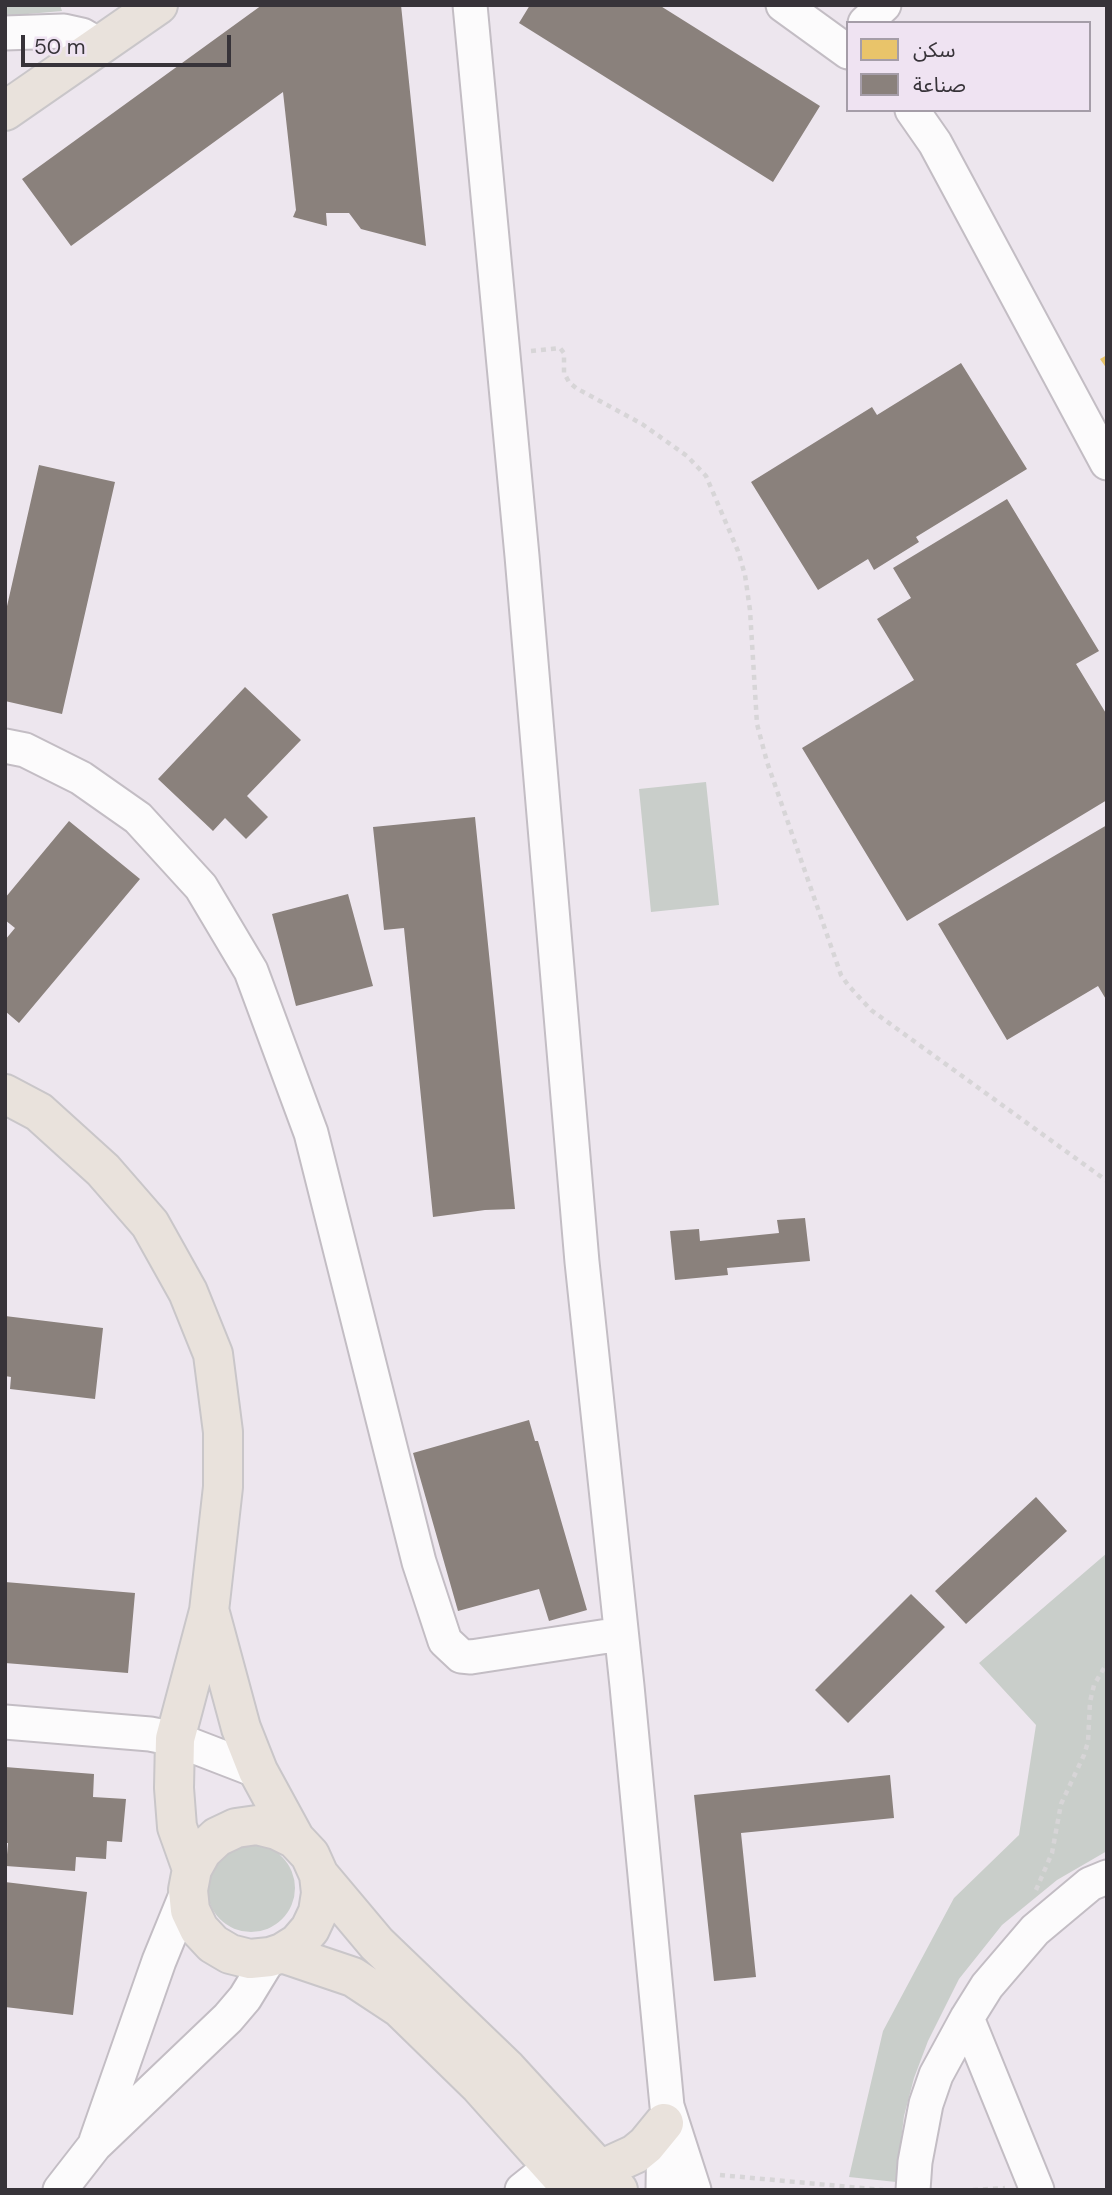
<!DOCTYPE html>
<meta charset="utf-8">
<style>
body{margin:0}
#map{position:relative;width:1112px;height:2195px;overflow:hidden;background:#ede6ee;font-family:"DM Sans","Noto Sans Arabic",sans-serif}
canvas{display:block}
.frame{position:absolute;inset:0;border:7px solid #373339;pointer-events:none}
.legend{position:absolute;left:846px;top:21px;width:245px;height:91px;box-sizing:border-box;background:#efe3f2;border:2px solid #a59da8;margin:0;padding:9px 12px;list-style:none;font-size:21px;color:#373339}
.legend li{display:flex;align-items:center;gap:14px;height:35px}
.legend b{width:35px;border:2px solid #a59da8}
.scale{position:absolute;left:21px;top:35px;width:210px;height:32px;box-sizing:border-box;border:4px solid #373339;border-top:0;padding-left:9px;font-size:21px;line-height:24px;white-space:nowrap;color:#373339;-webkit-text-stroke:5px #efe3f2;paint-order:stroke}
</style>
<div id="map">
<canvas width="1112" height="2195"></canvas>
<div class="frame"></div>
<ul class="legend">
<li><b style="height:19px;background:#e9c46a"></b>سكن</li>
<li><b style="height:19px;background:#8a817c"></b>صناعة</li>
</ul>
<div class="scale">50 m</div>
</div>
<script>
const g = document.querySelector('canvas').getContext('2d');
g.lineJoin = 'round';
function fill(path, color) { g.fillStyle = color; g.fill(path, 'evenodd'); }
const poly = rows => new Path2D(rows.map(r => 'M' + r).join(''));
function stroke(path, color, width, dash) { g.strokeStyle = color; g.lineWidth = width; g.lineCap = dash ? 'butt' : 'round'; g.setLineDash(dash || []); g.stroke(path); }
fill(poly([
 [5,5,60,5,62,11,5,16],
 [706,782,719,905,651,912,639,789],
 [1107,1553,1107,1851,1057,1880,1002,1925,959,1979,928,2041,914,2078,904,2116,896,2182,849,2177,883,2031,954,1898,1019,1835,1036,1725,979,1663],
 '207 1888a44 44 0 1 1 88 0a44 44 0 1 1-88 0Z'
]), '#c9ceca');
fill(poly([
 [1107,355,1107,369,1100,359]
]), '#e9c46a');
fill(poly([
 [262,5,401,5,426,246,361,229,349,213,326,213,327,226,293,217,296,210,283,92,71,246,22,179],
 [530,5,659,5,820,106,773,182,519,23],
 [961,363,1027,469,916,537,919,542,874,570,868,559,818,590,751,482,872,407,877,415],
 [39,465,115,482,62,714,5,701,5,615],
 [1007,499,1099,651,1076,664,1107,715,1107,800,907,921,802,748,914,680,877,619,911,598,893,568],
 [245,687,301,740,247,796,268,817,246,839,225,818,213,831,158,779],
 [475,817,515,1209,485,1210,433,1217,404,928,384,930,373,827],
 [69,821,140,879,19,1023,5,1011,5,940,15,928,5,920,5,898],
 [1107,825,1107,1001,1098,986,1007,1040,938,924],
 [348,894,373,986,296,1006,272,914],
 [805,1218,810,1261,727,1268,728,1275,675,1280,670,1231,699,1229,700,1241,779,1233,777,1220],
 [5,1316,103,1328,95,1399,10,1389,11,1377,5,1376],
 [529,1420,535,1441,538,1441,587,1610,549,1621,539,1589,458,1611,413,1453],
 [1036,1497,1067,1531,966,1624,935,1591],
 [5,1582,135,1593,128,1673,5,1663],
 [911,1594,945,1627,848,1723,815,1690],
 [5,1767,94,1774,93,1797,126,1799,122,1842,107,1841,106,1859,76,1857,75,1871,6,1866,8,1843,5,1843],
 [890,1775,894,1818,741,1833,756,1977,714,1981,694,1795],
 [5,1882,87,1892,73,2015,5,2007]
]), '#8a817c');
const minor = poly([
 [470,5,522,556,582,1262,627,1686,667,2106,694,2190],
 [783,5,848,52],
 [865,23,884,5],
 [5,33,64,31,82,35,99,45],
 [912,110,935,143,1107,463],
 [5,746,25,750,81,778,138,818,201,887,251,971,311,1133,419,1562,445,1641,461,1656,471,1657,621,1634],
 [5,1722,150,1734,175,1739,258,1771],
 [967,2018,1037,2190],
 [96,2141,159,1961,188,1890],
 [60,2190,95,2145,228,2018,245,1998,270,1957],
 [522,2190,552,2166],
 [663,2190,664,2122],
 [913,2190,915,2162,926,2104,936,2075,967,2018,987,1986,1035,1930,1090,1884,1107,1877]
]);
const major = poly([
 [5,111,158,5],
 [5,1094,39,1112,103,1170,150,1224,188,1292,213,1354,223,1432,223,1487,209,1611,175,1739,174,1788,177,1827,192,1869],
 [210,1613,241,1728,258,1771,295,1839,310,1855,319,1875,377,1944,507,2069,618,2190],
 [295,1839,277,1830,257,1825,236,1828,217,1837,202,1851,192,1869,188,1890,190,1910,199,1929,213,1944,230,1954,250,1959,270,1957,282,1953,298,1943,310,1929,318,1912,321,1893,319,1875],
 [282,1953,353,1977,400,2008,480,2086,573,2190],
 [600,2170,635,2154,646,2145,664,2123]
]);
stroke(minor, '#c3bdc4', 37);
stroke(major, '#c9c6c9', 42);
stroke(poly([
 [531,351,560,348,564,353,564,373,569,382,576,388,642,424,687,456,706,476,738,551,745,575,750,610,757,724,767,762,841,975,848,985,871,1010,1107,1181],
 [1036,1890,1052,1853,1061,1804,1084,1755,1088,1742,1090,1702,1094,1685,1107,1663],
 [720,2175,883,2190],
 [973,2190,1005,2188]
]), '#d7d5d7', 4.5, [5, 5]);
stroke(minor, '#fcfbfc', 33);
stroke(major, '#e9e2dc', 38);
</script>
